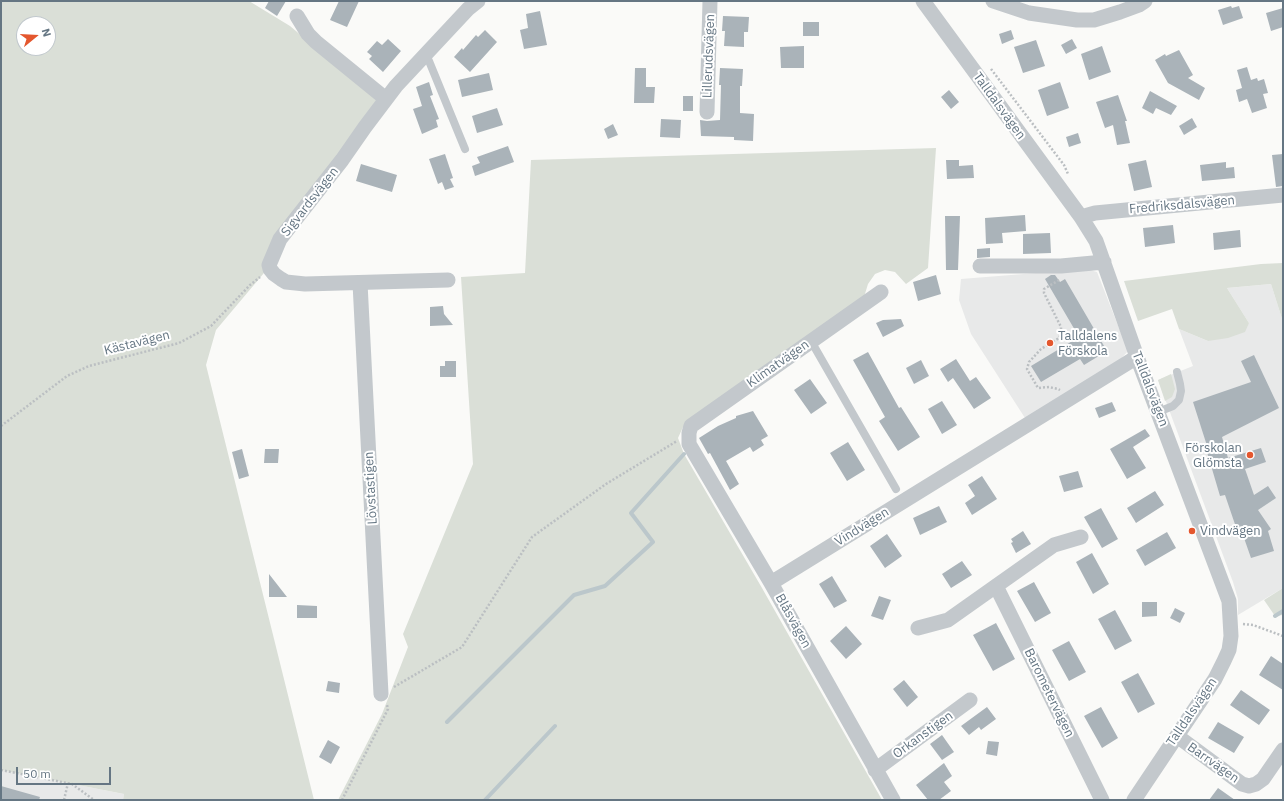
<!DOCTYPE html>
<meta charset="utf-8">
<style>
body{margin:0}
#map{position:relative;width:1284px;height:801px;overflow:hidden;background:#fafaf8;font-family:"IBM Plex Sans",sans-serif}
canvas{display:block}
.frame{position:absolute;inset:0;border:2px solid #657683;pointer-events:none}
.north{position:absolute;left:16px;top:16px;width:40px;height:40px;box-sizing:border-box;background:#fff;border:1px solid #c1c8cd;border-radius:50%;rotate:72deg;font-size:11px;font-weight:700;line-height:16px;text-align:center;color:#657683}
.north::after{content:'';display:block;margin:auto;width:14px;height:18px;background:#e4572e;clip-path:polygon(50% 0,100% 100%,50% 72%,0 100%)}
.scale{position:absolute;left:16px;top:767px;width:95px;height:18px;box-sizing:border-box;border:2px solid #657683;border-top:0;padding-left:5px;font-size:12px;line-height:14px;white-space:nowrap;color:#657683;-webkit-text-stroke:3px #fff;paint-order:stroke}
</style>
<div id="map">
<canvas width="1284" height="801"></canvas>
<div class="frame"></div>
<div class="north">N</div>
<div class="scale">50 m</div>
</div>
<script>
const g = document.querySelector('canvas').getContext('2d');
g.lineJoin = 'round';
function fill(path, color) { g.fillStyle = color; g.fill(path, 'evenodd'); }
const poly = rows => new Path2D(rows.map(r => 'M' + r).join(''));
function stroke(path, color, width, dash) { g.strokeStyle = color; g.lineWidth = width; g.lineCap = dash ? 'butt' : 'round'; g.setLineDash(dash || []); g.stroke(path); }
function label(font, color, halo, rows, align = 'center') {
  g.font = font + ' "IBM Plex Sans",sans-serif'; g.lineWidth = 4; g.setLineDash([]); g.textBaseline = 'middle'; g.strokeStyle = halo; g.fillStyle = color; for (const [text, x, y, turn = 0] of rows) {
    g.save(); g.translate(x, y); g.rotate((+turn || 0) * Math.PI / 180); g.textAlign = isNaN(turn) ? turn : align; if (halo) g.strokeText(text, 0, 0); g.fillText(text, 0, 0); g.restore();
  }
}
fill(poly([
 [1086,269,1097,272,1128,351,1117,363,1025,418,971,334,959,300,961,279],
 [1271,284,1283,322,1283,588,1238,615,1238,599,1233,582,1158,380,1193,366,1179,329,1208,341,1249,323,1227,288],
 [1,770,124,794,123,800,1,800]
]), '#e8e9e9');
fill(poly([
 [1,1,249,1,290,26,382,104,269,267,216,330,206,365,314,800,123,800,124,794,1,770],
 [24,24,48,24,48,48,24,48],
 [936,148,928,268,906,284,895,272,885,270,875,274,868,284,864,297,807,337,683,427,678,438,684,454,762,588,882,800,338,800,382,714,408,647,403,634,473,464,461,277,525,273,531,160],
 [1283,263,1283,322,1271,284,1227,288,1249,323,1245,332,1228,338,1208,341,1179,329,1172,309,1138,321,1124,281,1261,264],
 [1171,374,1175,389,1172,397,1165,401,1158,380],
 [1283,588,1283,615,1275,616,1264,600]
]), '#dadfd7');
stroke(poly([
 [1275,616,1283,611],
 [447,722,574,595,605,586,653,542,631,513,684,454],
 [485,800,555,726]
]), '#bbc7cb', 4);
fill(poly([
 [269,1,286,1,277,16,265,8],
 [339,1,359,1,347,27,330,20],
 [1231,6,1232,8,1239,6,1243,18,1223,25,1218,10],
 [1283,8,1283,27,1271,31,1266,13],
 [540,11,547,45,524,49,520,30,528,28,526,14],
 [723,16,749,17,748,32,744,32,744,47,724,46,725,31,722,31],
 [803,22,819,22,819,36,803,36],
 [485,30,497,42,470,72,454,57,462,48,463,50,476,35,478,37],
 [1011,30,1014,39,1002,44,999,34],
 [388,39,401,51,383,72,369,59,372,56,367,52,377,41,382,45],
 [1072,39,1077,48,1066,54,1061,45],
 [1036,40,1045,66,1023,73,1014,47],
 [804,46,804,68,781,68,780,47],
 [1102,46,1111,72,1089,80,1081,54],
 [1179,50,1193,75,1188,78,1205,88,1199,100,1168,83,1155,60,1165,54,1166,56],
 [1247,67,1251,80,1257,78,1258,81,1264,79,1268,93,1263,94,1267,108,1252,113,1247,99,1239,102,1236,90,1242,88,1237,70],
 [635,68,646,68,646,87,655,87,654,103,634,103],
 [720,68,743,69,742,86,740,86,740,113,754,114,753,141,734,140,734,137,701,136,700,120,707,121,720,120,721,85,719,85],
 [489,73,493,90,462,97,458,80],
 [429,82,433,95,430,96,439,119,436,120,438,127,422,134,413,109,422,106,416,87],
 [1060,82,1069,108,1047,116,1038,90],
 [949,90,959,102,951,109,941,97],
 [1150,91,1177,106,1171,115,1156,108,1153,114,1142,108],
 [1118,95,1127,121,1125,121,1130,143,1117,145,1113,125,1105,128,1096,102],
 [683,96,693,96,693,111,683,111],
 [497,108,503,125,477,133,472,116],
 [1192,118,1197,127,1184,135,1179,126],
 [661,119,681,120,680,138,660,137],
 [613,124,618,135,608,139,604,129],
 [1078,133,1081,143,1069,147,1066,137],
 [508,146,514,162,475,176,472,166,480,163,477,157],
 [445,154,453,178,450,179,454,187,445,190,442,182,438,184,429,159],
 [1283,154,1283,186,1276,187,1272,155],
 [946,160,959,160,959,166,973,165,974,178,947,179],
 [1146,160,1152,187,1134,191,1128,164],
 [1226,162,1226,168,1234,167,1235,178,1202,181,1200,165],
 [361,164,397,175,392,192,356,181],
 [1025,215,1026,231,1002,233,1003,243,986,244,985,218],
 [945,216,960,216,958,270,946,270],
 [1173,225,1175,243,1145,247,1143,228],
 [1240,230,1241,247,1214,250,1213,233],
 [1050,233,1051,253,1023,254,1023,234],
 [990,248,990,257,977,258,977,249],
 [936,275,941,294,918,301,913,282],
 [1051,275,1055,275,1060,282,1065,279,1107,351,1084,365,1080,359,1041,382,1031,366,1079,337,1045,279],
 [443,306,444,314,453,325,430,326,430,307],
 [901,319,904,326,883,337,876,323,883,320],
 [868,352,899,408,901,407,920,437,898,451,879,421,885,417,853,360],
 [1254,355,1279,408,1222,437,1228,458,1261,448,1266,462,1245,469,1254,495,1268,486,1276,498,1258,510,1271,529,1268,531,1274,551,1251,558,1244,538,1240,539,1225,495,1220,496,1207,452,1209,452,1193,402,1251,382,1241,361],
 [956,359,970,381,976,377,991,398,974,409,953,378,948,382,940,369],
 [921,360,929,376,914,384,906,368],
 [445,361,456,361,456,377,440,377,440,366,445,366],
 [810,379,827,403,811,414,794,390],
 [942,401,957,425,942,434,928,409],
 [1112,402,1116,411,1099,418,1095,408],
 [753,411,768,436,761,440,764,445,753,452,750,447,726,461,739,484,730,490,710,453,708,454,699,438,718,426,736,418,736,416],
 [1145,429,1150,436,1133,447,1146,468,1127,479,1110,449],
 [848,442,865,470,847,481,830,453],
 [242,449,249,476,239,479,232,452],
 [265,449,279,449,278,463,264,463],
 [1078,471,1083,487,1064,492,1059,476],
 [982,476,997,499,972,515,965,503,975,496,968,485],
 [1155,491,1164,505,1136,523,1127,508],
 [939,506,947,522,920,535,913,518],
 [1101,508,1118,539,1102,548,1084,517],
 [1023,531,1031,544,1016,553,1011,543,1013,542,1011,539],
 [1167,532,1176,548,1145,566,1136,550],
 [887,534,902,556,885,568,870,546],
 [1092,553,1109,584,1093,594,1076,562],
 [962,561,972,575,951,588,942,574],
 [269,574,287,597,269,597],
 [832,576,847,601,834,608,819,584],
 [1034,582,1051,613,1035,622,1017,591],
 [879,596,891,600,883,620,871,616],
 [1142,602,1157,602,1157,616,1142,617],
 [297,605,317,606,317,618,297,618],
 [1175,608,1185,613,1180,623,1170,618],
 [1115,610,1132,641,1115,650,1098,619],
 [996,623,1015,659,993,671,973,635],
 [846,626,862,644,846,659,830,641],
 [1069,641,1086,672,1069,681,1052,650],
 [1271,656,1283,664,1283,690,1259,675],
 [1138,673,1155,704,1138,713,1121,682],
 [904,680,918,697,907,707,893,689],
 [328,681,340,683,339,693,326,691],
 [1241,690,1270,710,1259,725,1230,705],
 [987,707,996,719,981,730,979,727,969,735,961,726],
 [1101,707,1118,738,1102,748,1084,716],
 [1218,722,1244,737,1234,753,1208,738],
 [942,735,954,752,942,760,930,744],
 [328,740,340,747,331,764,319,757],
 [988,741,999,742,997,756,986,754],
 [944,763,952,776,944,782,951,791,939,800,928,800,916,785],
 [1,786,40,797,39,800,1,800],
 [1218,788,1235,800,1209,800]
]), '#aab3b9');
stroke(poly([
 [991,69,1064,165,1068,174],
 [1059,280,1044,289,1044,293,1061,327,1061,334,1059,338,1041,349,1029,362,1027,369,1038,388,1049,387,1058,389,1060,390],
 [1,426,67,376,89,366,179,343,211,326,250,285,260,277],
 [1243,624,1253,625,1283,636],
 [394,687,462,647,532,537,606,484,677,441],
 [1,770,72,784,94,800],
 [64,800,68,783],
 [342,800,388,709,387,705]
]), '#bbbfc2', 2.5, [2, 2]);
stroke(poly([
 [425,55,429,61,465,149],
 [811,341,896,489],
 [1158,412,1173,406,1179,400,1181,391,1180,384,1177,372]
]), '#c3c8cc', 8);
stroke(poly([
 [923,1,1081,217,1096,241,1137,357,1229,601,1231,636,1229,650,1224,661,1215,679,1134,800],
 [993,1,1029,13,1077,20,1094,20,1120,12,1139,5,1145,1],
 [297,16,308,34,316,42,386,99],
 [707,112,710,1],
 [1081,217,1095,213,1283,195],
 [980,266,1061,266,1104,262],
 [448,280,305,284,286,282,281,279,274,274,270,269,269,265,280,239,342,160,365,127,396,86,468,9,478,1],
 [360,283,381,694],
 [881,292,691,426,689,433,689,444,771,583,893,800],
 [771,583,1137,357],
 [996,586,1102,800],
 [918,628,948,620,1054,545,1081,537],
 [1177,736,1242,784,1249,786,1256,784,1263,779,1283,750],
 [875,770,970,700]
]), '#c3c8cc', 15);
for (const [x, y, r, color] of [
 [1050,343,4,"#e4572e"],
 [1250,455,4,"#e4572e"],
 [1192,531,4,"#e4572e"]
]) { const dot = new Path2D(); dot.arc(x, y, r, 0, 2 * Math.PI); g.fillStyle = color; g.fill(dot); stroke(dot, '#fff', 1.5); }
label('13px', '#657683', '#fff', [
 ["Lillerudsvägen",709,56,-88],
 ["Talldalsvägen",999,106,54],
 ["Sigvardsvägen",310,202,-52],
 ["Fredriksdalsvägen",1182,205,-5],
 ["Kästavägen",137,343,-14],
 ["Klimatvägen",778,364,-35],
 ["Talldalsvägen",1150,389,69],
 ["Lövstastigen",371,488,-93],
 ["Vindvägen",862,527,-32],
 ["Blåsvägen",793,621,61],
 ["Barometervägen",1049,693,64],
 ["Talldalsvägen",1192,712,-56],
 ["Orkanstigen",923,735,-36],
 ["Barrvägen",1213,763,35]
]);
label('13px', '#657683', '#fff', [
 ["Talldalens",1058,336],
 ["Förskola",1058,351],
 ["Förskolan",1242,448,"right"],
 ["Glömsta",1242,463,"right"],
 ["Vindvägen",1200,531]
], 'left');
</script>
